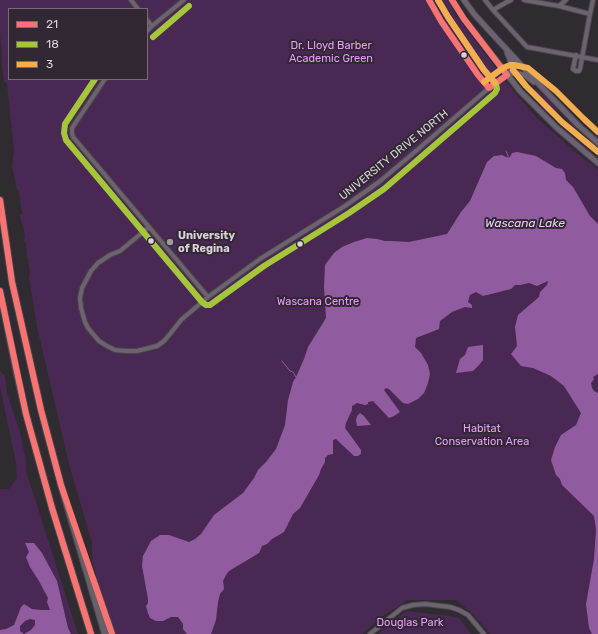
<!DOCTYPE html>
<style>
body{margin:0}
#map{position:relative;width:598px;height:634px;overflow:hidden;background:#302b31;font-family:Rubik,sans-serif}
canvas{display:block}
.legend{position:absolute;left:8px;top:8px;width:140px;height:72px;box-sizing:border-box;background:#322834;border:1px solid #756c76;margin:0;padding:5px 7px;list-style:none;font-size:12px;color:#d9d2da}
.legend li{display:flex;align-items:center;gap:8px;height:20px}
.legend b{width:20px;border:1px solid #756c76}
</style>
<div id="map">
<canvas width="598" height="634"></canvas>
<ul class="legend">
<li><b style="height:5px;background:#fa7373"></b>21</li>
<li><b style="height:5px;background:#a6c639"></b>18</li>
<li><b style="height:5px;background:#f2ae4f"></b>3</li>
</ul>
</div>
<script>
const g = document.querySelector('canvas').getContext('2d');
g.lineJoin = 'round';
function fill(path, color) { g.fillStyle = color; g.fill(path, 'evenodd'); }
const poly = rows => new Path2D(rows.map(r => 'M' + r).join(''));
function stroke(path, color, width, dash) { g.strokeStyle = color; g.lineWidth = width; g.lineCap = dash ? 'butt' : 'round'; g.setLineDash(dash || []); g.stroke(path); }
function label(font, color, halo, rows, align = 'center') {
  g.font = font + ' Rubik,sans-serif'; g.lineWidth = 4; g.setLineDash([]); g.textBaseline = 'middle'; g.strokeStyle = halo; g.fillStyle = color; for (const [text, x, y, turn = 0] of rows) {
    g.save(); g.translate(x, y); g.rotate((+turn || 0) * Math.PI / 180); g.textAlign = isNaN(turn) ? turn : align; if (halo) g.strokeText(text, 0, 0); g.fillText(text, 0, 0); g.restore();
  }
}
fill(poly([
 [0,0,449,0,454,13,501,75,506,82,537,118,580,156,598,169,598,634,490,634,473,614,456,600,408,600,384,615,362,634,114,634,92,561,92,543,69,464,37,327,29,277,30,274,28,258,26,256,27,253,26,243,24,241,25,236,23,224,21,222,20,215,22,214,19,191,17,189,12,166,14,151,7,84,4,81,2,66,2,53,0,36],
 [9,9,147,9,147,79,9,79],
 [535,89,541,92,557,109,557,112,554,116,546,112,541,108,537,95,535,93],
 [567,121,573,124,584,139,591,140,595,144,596,150,592,152,580,142,566,126],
 [0,371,5,376,7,394,20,432,26,461,26,471,78,634,0,634,0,489,9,489,17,478,16,463,0,386],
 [406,611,458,617,471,634,378,634]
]), '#4a2854');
fill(poly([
 [517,152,536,156,556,168,562,169,565,173,566,180,573,187,590,216,598,224,598,374,593,377,594,379,591,383,592,388,594,391,598,393,598,634,592,634,589,628,586,604,594,559,596,530,594,516,562,485,560,479,556,475,551,460,555,447,561,435,576,425,581,413,564,386,551,376,533,368,521,366,511,354,517,346,515,327,518,315,539,297,540,292,547,285,548,281,537,286,529,283,520,285,515,285,511,289,483,296,476,292,470,295,469,298,468,302,472,305,472,308,465,307,452,312,440,321,439,329,416,338,415,347,421,353,428,365,430,374,428,383,424,393,418,399,408,404,403,403,389,389,386,388,384,390,400,412,394,416,389,418,373,401,368,402,368,404,365,405,357,403,352,406,352,410,346,423,345,428,361,450,361,454,358,456,354,456,336,439,333,440,333,454,328,455,325,458,325,462,321,469,319,475,300,508,293,514,284,532,272,539,267,544,262,546,259,553,229,571,226,575,223,581,224,589,220,594,218,602,216,620,211,634,187,634,183,629,183,624,178,617,171,617,163,621,156,621,150,618,148,613,146,606,148,603,148,599,142,566,143,556,151,541,160,535,169,535,189,542,195,539,201,534,214,515,243,493,254,478,258,470,266,462,276,449,285,425,288,400,293,382,296,377,304,359,308,347,326,318,324,287,325,265,334,253,342,247,354,242,367,238,377,239,385,241,391,241,409,242,447,234,461,212,470,201,487,162,494,156,502,155,508,158,510,157,512,153],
 [483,345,483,360,479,365,473,371,456,373,460,359,465,355,468,347],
 [360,413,364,416,371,425,357,426,356,420,357,416],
 [25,543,34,543,42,553,57,581,68,628,71,634,0,634,0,630,6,629,14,625,21,607,24,604,32,609,41,610,50,610,47,602,48,598,39,581,30,567,26,557,29,552],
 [30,619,35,620,35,625,31,630,24,634,20,631,20,626,25,621]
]), '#915c9f');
stroke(poly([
 [506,151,508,155,508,158],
 [282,361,290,371,293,372,296,377]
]), '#915c9f', 1);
const minor = poly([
 [131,0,138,9],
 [429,0,441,21,478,75,489,88],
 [485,0,493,10,527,47,598,60],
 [524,0,559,6,590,14,593,0],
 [559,6,566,0],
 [493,10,507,2,511,0],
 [147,20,152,26],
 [147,31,152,26,184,0],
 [576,55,573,69,576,71,579,71,580,69,590,14],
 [105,79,72,128,72,133,73,137,208,297],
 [149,227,120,251,110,255,98,263,91,271,82,288,80,298,81,308,85,322,88,328,99,341,107,346,115,350,126,351,137,351,157,346,164,341,170,334,181,320,208,297,260,259,345,206,379,182,416,151,489,88,507,75],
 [370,634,402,608,413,605,425,604,450,607,459,610,468,615,484,634]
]);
const major = poly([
 [452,0,464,19,520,91,557,128,598,163],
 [464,0,474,14,496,38,551,97,578,125,598,143],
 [507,52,511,62,512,68,510,72,507,75],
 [507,75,513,73,525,75,534,82]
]);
const highway = poly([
 [0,200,12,282,41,410,61,485,105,634],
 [0,291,17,374,26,414,52,508,91,634],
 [93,579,112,634]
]);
stroke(minor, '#4a474b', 6);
stroke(major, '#4a474b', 7);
stroke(highway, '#4a474b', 8);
stroke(minor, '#6c6270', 4);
stroke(major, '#6d6271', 5);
stroke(highway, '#676069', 6);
stroke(poly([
 [429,0,441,21,478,75,489,88,507,75,464,19,452,0],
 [0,200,12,282,41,410,61,485,112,634],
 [0,291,26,414,52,508,91,634]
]), '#fa7373', 6);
stroke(poly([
 [153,37,189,6],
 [95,79,65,124,64,133,66,140,202,302,206,305,210,305,264,266,349,213,384,189,495,93,497,89,496,84,484,70,448,17,438,0]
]), '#a6c639', 6);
stroke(poly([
 [438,0,448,17,484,70,495,83],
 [513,70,526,86,562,122,598,152],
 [484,82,503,68,510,65,514,65,528,68,556,91,584,119,598,132]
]), '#f2ae4f', 6);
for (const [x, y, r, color] of [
 [464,55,3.5,"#d9d2da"],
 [151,241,3.5,"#d9d2da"],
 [170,242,4,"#9e989f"],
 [300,244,3.5,"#d9d2da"]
]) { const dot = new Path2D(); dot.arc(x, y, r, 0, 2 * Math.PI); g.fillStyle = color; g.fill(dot); stroke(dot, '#322834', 1.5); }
label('11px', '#ea9dfe', '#322834', [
 ["Dr. Lloyd Barber",331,46],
 ["Academic Green",331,59],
 ["Wascana Centre",318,302],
 ["Habitat",482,429],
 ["Conservation Area",482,442],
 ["Douglas Park",410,623]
]);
label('11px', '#d9d2da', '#322834', [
 ["UNIVERSITY DRIVE NORTH",394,155,-39]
]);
label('bold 11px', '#d9d2da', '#322834', [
 ["University",178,236],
 ["of Regina",178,249]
], 'left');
label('italic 12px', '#eccdf4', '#322834', [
 ["Wascana Lake",525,224]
]);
</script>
